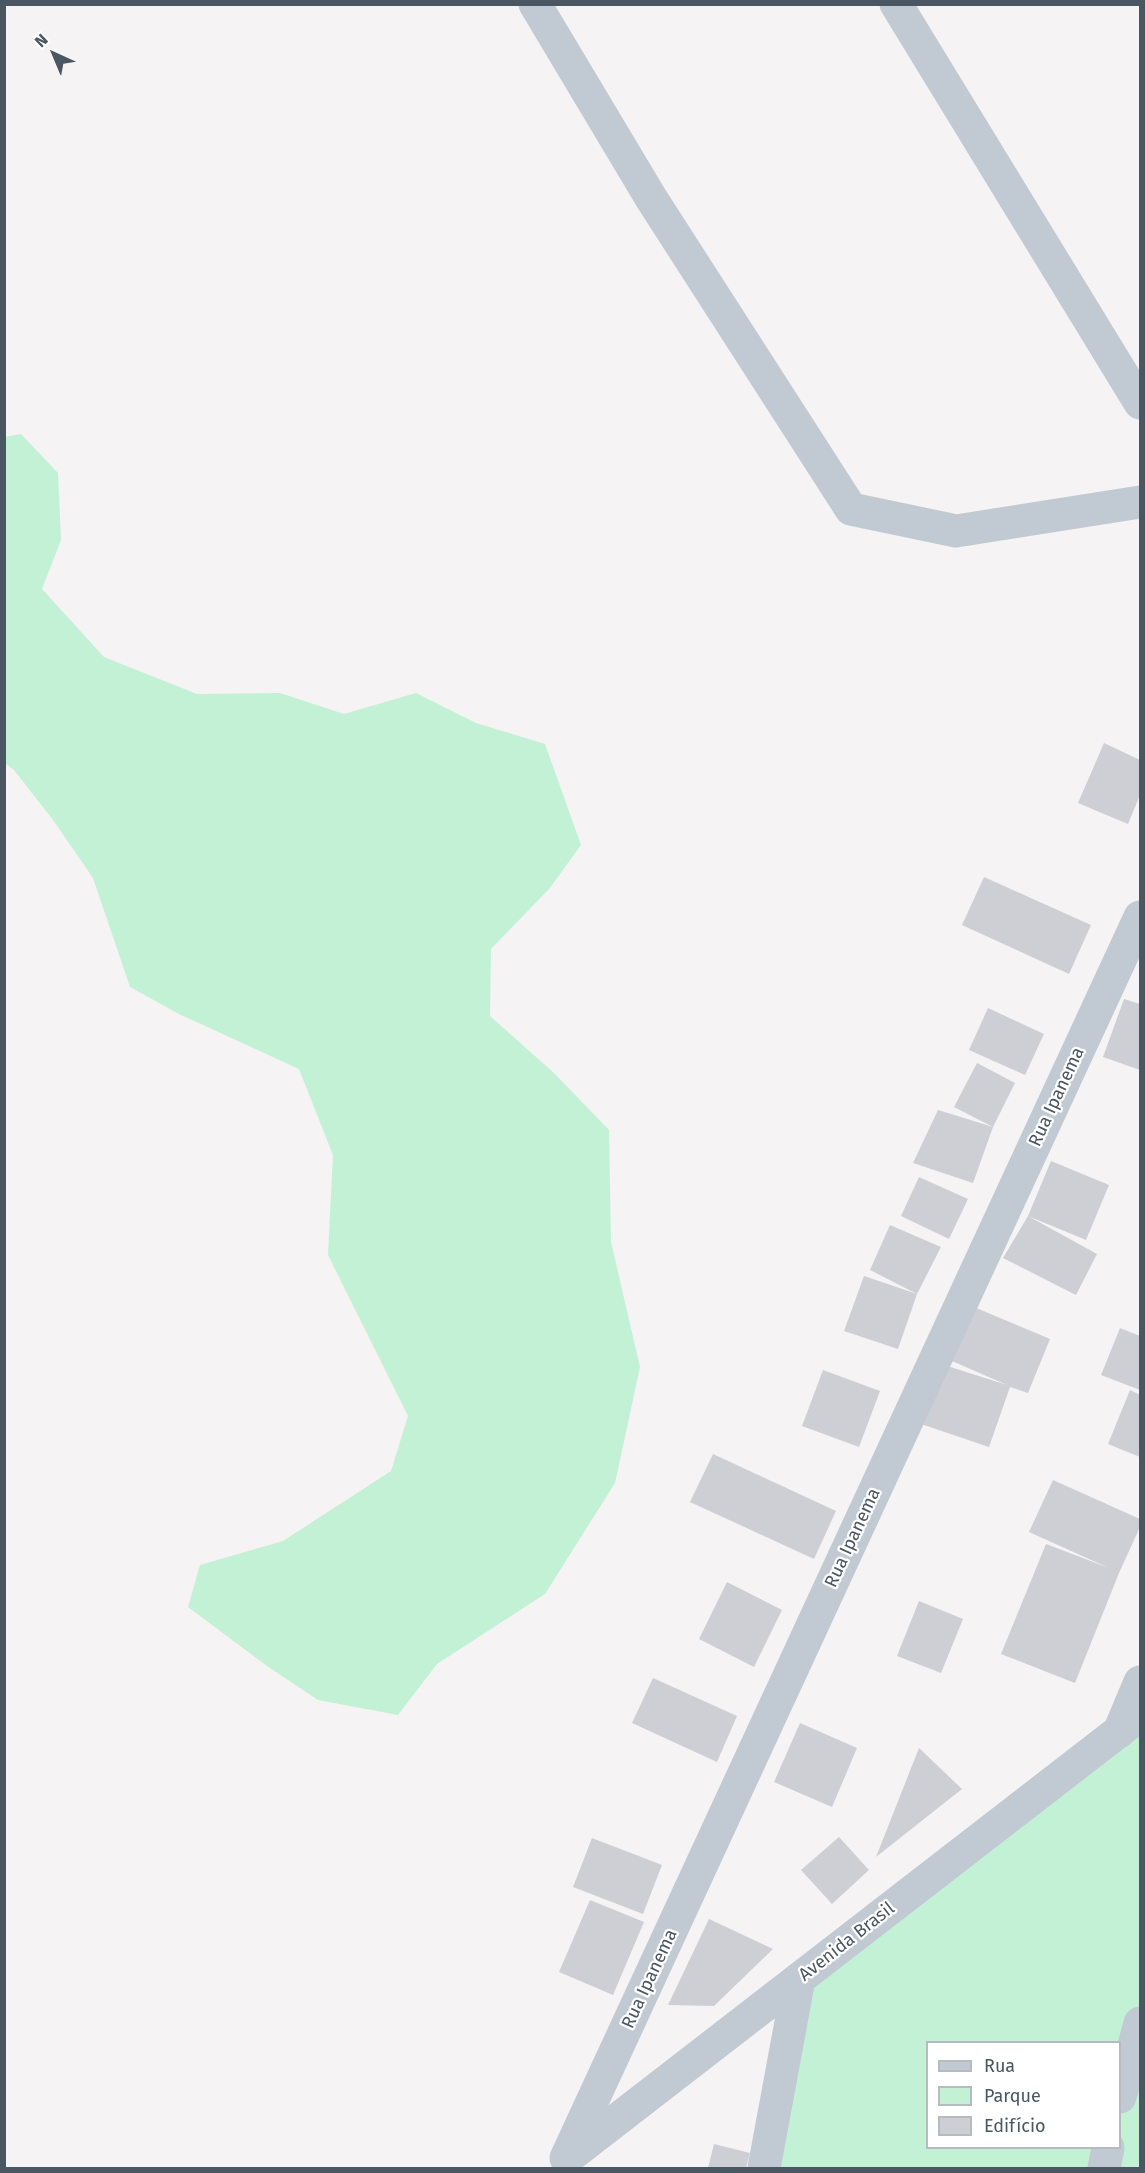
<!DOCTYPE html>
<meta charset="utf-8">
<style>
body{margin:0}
#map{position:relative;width:1145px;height:2173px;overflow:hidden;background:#f5f3f3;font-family:"Fira Sans",sans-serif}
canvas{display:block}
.frame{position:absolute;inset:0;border:6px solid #4a5661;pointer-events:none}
.legend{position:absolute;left:926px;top:2041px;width:195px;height:108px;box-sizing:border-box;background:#fff;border:2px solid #b7bbc0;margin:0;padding:8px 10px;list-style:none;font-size:18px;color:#4a5661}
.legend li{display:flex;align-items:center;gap:12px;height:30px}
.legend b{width:30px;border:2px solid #b7bbc0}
.north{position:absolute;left:24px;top:24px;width:60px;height:60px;-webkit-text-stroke:4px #fff;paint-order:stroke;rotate:316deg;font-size:16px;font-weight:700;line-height:24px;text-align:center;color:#4a5661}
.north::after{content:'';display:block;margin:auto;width:21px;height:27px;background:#4a5661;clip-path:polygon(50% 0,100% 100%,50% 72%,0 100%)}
</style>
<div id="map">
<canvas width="1145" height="2173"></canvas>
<div class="frame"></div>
<ul class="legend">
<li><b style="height:8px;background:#c1cad2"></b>Rua</li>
<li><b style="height:16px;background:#c3f1d5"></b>Parque</li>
<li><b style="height:16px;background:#cdcfd5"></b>Edifício</li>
</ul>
<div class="north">N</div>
</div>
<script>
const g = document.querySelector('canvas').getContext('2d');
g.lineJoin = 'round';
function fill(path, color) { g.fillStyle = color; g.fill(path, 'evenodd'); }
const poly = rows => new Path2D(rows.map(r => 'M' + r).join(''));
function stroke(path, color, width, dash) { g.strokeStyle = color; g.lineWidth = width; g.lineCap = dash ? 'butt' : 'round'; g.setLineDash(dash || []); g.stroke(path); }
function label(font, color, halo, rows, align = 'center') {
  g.font = font + ' "Fira Sans",sans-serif'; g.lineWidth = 4.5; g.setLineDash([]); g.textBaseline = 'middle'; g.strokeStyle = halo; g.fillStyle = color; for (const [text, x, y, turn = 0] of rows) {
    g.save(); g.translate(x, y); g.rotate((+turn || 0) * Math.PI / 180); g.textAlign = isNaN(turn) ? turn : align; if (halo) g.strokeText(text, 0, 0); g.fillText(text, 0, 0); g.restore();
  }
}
fill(poly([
 [21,434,58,473,61,540,42,589,104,657,197,694,280,693,344,714,416,693,476,723,545,744,581,845,549,889,491,949,490,1016,554,1073,609,1130,611,1242,640,1367,615,1483,545,1594,437,1664,398,1715,318,1700,267,1666,188,1607,200,1565,283,1541,391,1471,408,1416,328,1255,333,1155,299,1069,179,1014,130,987,93,878,53,820,14,770,5,763,4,437],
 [1140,1734,1140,2168,772,2168,805,1991],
 [928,2042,1120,2042,1120,2148,928,2148]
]), '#c3f1d5');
fill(poly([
 [1104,743,1140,760,1140,795,1128,824,1078,803],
 [984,877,1091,925,1069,974,962,925],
 [1124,999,1140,1004,1140,1070,1103,1057],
 [988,1008,1044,1034,1025,1075,969,1050],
 [977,1063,1015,1083,993,1127,954,1107],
 [938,1110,993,1127,973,1183,913,1163],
 [1051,1161,1109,1185,1086,1240,1028,1216],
 [919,1177,968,1199,949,1239,901,1216],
 [1028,1216,1097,1254,1076,1295,1003,1258],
 [890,1225,941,1247,917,1294,870,1270],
 [864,1276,917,1294,898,1349,844,1331],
 [974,1307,1050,1339,1028,1393,1010,1387,989,1447,921,1424,941,1364,1007,1385,952,1361],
 [1120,1328,1140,1336,1140,1390,1101,1375],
 [823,1370,880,1391,859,1447,802,1426],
 [1130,1390,1140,1395,1140,1457,1108,1444],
 [713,1454,836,1511,814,1559,690,1502],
 [1053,1480,1140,1519,1140,1527,1119,1573,1075,1683,1001,1654,1046,1544,1109,1568,1029,1532],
 [727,1582,782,1610,754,1667,699,1639],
 [919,1601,963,1619,941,1673,897,1656],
 [653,1678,737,1716,717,1762,632,1723],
 [800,1723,857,1748,832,1807,774,1782],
 [919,1748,962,1789,876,1857],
 [839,1837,869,1870,832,1904,801,1870],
 [592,1838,662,1865,643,1914,573,1887],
 [590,1900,644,1922,613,1995,559,1972],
 [709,1919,773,1949,714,2006,668,2005],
 [714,2144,750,2153,746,2168,708,2168]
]), '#cdcfd5');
stroke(poly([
 [535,4,651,198,851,509,956,531,1140,502],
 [896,4,1140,403],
 [1119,1732,1140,1682],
 [1120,2097,1140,2023],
 [570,2156,1140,1715],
 [566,2158,1140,917],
 [764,2168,799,1979],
 [1104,2168,1108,2148]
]), '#c1cad2', 33);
label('18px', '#4a5661', '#fff', [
 ["Rua Ipanema",1057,1097,-65],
 ["Rua Ipanema",853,1538,-65],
 ["Avenida Brasil",847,1942,-38],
 ["Rua Ipanema",650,1979,-65]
]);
</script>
